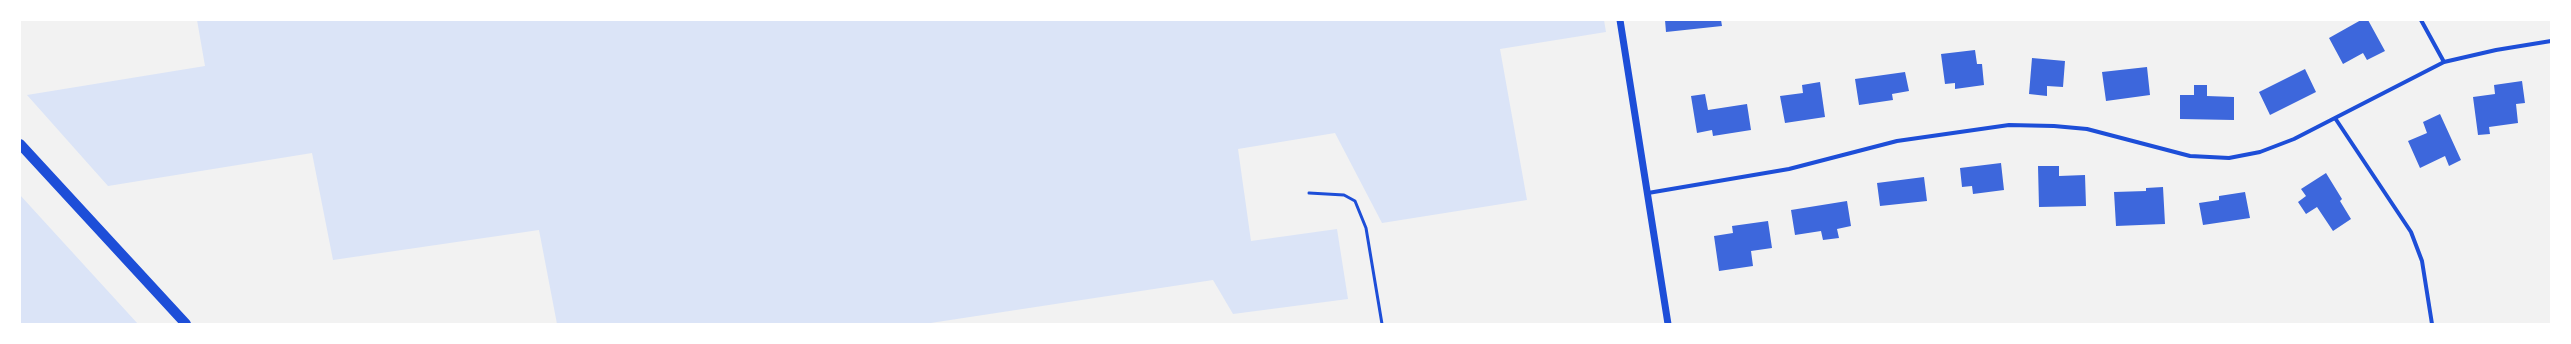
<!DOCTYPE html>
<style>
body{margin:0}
#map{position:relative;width:2571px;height:344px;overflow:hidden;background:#f2f2f2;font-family:"Work Sans",sans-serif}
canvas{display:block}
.frame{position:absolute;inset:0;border:21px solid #fff;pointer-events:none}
</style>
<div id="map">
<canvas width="2571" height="344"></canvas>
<div class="frame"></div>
</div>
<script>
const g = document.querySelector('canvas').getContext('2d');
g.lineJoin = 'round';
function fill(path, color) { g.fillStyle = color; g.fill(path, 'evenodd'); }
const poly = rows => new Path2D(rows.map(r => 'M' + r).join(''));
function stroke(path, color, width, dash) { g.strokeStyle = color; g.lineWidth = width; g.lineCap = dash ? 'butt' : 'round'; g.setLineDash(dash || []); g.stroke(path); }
fill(poly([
 [197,20,1604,20,1606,32,1500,49,1527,200,1382,223,1335,133,1238,149,1251,241,1337,229,1348,299,1233,314,1213,280,924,324,557,324,539,230,333,260,312,153,108,186,27,95,205,66],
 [20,195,138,324,20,324]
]), '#dbe4f7');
fill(poly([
 [1665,20,1721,20,1722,26,1666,32],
 [2361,20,2368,20,2385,51,2367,60,2363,53,2343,64,2329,38],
 [1975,50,1977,64,1982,64,1984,85,1955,89,1955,83,1945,84,1941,54],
 [2032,58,2065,61,2063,87,2047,86,2047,96,2029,94],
 [2147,67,2150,95,2106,101,2102,72],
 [2305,69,2316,92,2270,115,2259,92],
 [1905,72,1909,91,1892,94,1893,100,1859,105,1855,79],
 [2522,81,2525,103,2516,104,2518,123,2489,127,2490,134,2478,135,2473,97,2495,94,2494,85],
 [1820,82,1825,117,1785,123,1780,96,1803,93,1802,85],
 [2194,85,2207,85,2207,96,2234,97,2234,120,2180,119,2180,95,2194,95],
 [1705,94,1708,110,1747,104,1751,130,1713,136,1712,130,1697,133,1691,96],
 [2440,114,2461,160,2449,166,2445,156,2420,168,2408,141,2427,133,2423,122],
 [2001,163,2004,190,1973,194,1972,186,1962,187,1960,168],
 [2038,166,2059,166,2059,176,2085,175,2086,206,2039,207],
 [2326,173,2342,199,2340,201,2351,219,2333,231,2317,207,2306,214,2298,202,2306,196,2301,189],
 [1924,177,1927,201,1880,206,1877,183],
 [2163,187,2165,224,2116,226,2114,192,2146,191,2146,188],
 [2245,192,2250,218,2203,225,2199,203,2219,200,2219,196],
 [1847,201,1851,226,1837,229,1839,238,1823,240,1821,231,1795,235,1791,210],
 [1768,221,1772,248,1751,251,1753,266,1719,271,1714,236,1733,233,1732,226]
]), '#3d67dc');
stroke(poly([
 [1309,193,1344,195,1355,201,1366,228,1382,324]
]), '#1d4ed8', 3);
stroke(poly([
 [2421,20,2444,62],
 [2335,118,2411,232,2422,261,2432,324],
 [1648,193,1789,169,1897,141,2009,125,2054,126,2087,129,2190,156,2229,158,2260,152,2294,139,2444,62,2496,50,2551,41]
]), '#1d4ed8', 4);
stroke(poly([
 [1620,20,1668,324]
]), '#1d4ed8', 7);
stroke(poly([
 [20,144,186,324]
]), '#1d4ed8', 10);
</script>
